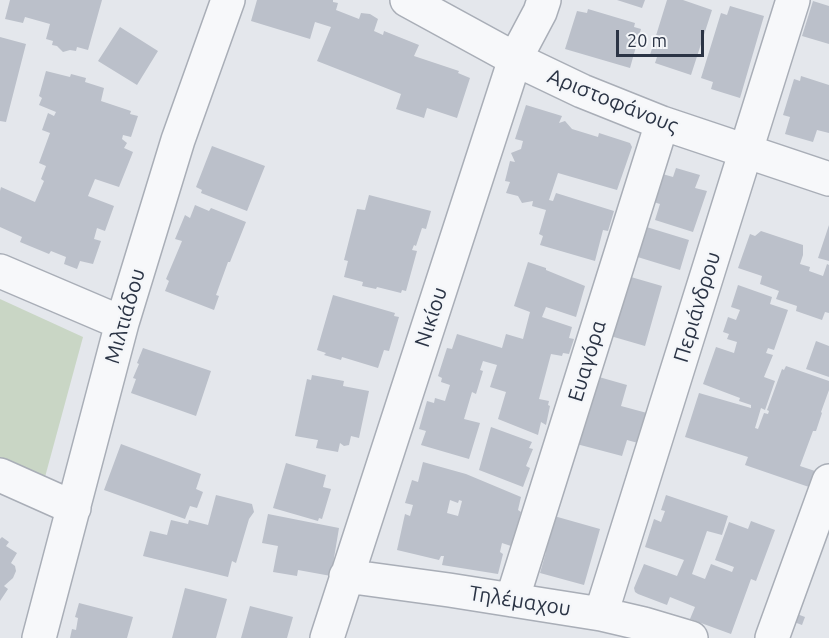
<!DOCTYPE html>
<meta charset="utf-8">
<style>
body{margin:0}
#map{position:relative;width:829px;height:638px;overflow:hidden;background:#e4e7ec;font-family:Ubuntu,sans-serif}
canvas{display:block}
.scale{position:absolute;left:616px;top:30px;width:88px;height:27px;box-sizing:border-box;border:3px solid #2b3445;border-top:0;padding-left:8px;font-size:18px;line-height:21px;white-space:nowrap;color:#2b3445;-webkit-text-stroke:4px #f4f6f9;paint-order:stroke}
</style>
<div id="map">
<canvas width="829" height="638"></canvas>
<div class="scale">20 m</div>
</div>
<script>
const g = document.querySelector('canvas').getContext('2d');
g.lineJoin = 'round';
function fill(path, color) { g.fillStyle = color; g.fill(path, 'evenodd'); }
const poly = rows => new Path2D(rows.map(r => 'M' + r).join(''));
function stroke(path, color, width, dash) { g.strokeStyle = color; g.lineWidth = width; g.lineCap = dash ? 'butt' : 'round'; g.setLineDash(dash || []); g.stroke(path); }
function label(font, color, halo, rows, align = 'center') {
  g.font = font + ' Ubuntu,sans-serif'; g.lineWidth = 4.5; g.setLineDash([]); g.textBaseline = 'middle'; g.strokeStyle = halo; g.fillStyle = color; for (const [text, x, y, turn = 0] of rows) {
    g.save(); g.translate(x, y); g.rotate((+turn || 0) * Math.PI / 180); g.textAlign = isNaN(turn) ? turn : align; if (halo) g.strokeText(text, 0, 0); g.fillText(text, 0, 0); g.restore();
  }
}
fill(poly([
 [0,299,83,337,45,477,0,457]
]), '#c9d6c5');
fill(poly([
 [10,0,102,0,88,50,77,47,76,51,70,50,63,52,57,46,52,45,53,41,46,39,50,24,25,17,23,23,5,19],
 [257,0,333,0,333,2,338,3,336,10,359,19,361,13,370,14,378,19,374,31,383,35,384,31,419,45,414,56,459,71,458,73,470,78,457,118,427,108,424,118,396,109,401,94,317,61,331,27,315,22,310,39,251,21],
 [617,0,645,0,642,8],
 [667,0,683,0,712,10,691,75,655,63,657,57,650,55],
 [813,1,829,6,829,44,802,36],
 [730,6,764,16,740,98,711,89,713,82,701,78,721,13,727,15],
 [588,9,635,23,634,27,641,29,630,68,565,49,577,11,587,13],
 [120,27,158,51,137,85,98,61],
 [0,37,26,44,6,122,0,121],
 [46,71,70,77,71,74,86,78,85,82,104,88,101,101,131,111,130,114,138,116,131,137,123,135,122,139,127,143,124,148,133,152,119,187,95,179,88,196,114,206,105,231,97,228,94,239,101,241,93,264,80,261,77,269,64,264,66,257,51,251,49,254,20,242,22,237,0,227,0,191,1,187,35,202,44,181,41,179,46,166,39,163,50,133,42,130,48,113,54,116,56,112,39,105,42,98,39,96],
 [801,76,829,85,829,133,817,130,813,142,785,134,790,117,783,115,794,79,800,81],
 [526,105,562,116,559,123,565,121,572,129,598,137,599,133,630,143,632,147,617,190,558,173,549,200,553,201,556,193,614,211,608,231,603,230,595,261,540,245,543,236,539,234,546,210,532,206,533,201,522,203,518,196,506,193,510,182,505,181,510,161,515,162,511,153,521,149,523,141,515,139],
 [212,146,265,166,247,211,201,193,202,190,196,187],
 [676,168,700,175,695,188,707,191,693,232,655,220,660,204,650,201,659,173,673,177],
 [369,195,431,211,426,229,422,228,416,246,414,245,412,250,417,251,406,291,402,290,401,293,377,287,376,289,362,286,363,282,344,277,348,261,344,260,357,209,365,210],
 [195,205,209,211,211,208,246,222,230,262,228,262,216,295,219,296,214,310,165,291,169,281,166,279,182,241,175,239,185,215,190,218],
 [640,225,689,240,680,270,631,255],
 [829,225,829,261,818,258],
 [761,231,803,245,803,255,800,264,810,267,809,271,823,276,827,264,829,265,829,313,825,312,822,320,796,311,797,306,776,299,779,291,760,284,762,276,738,268,750,234,755,236],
 [528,262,546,268,546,270,585,286,576,317,546,307,542,317,572,327,569,338,574,339,569,354,563,353,562,356,551,354,539,399,549,401,548,405,550,406,546,425,541,422,538,435,498,419,506,392,490,387,497,365,483,361,480,370,483,371,476,394,472,392,464,419,480,423,469,459,421,445,426,431,419,429,427,401,434,403,435,398,445,401,450,385,441,382,442,378,438,376,447,348,452,349,457,334,502,348,506,334,523,339,530,312,514,306],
 [624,275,662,286,645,346,607,335],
 [738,285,772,297,770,304,788,310,774,350,768,348,766,353,773,355,764,377,775,381,765,410,761,408,755,428,758,429,764,413,768,414,769,411,767,410,782,369,784,370,786,366,829,381,829,390,821,412,822,413,816,431,813,431,800,466,815,471,809,487,745,465,748,457,685,437,699,393,751,408,751,405,739,401,740,398,703,384,716,347,734,353,737,342,727,339,729,334,723,332,728,317,736,320,740,310,731,307],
 [333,295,395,313,394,316,399,317,389,351,384,350,378,368,342,357,341,360,324,355,326,353,317,350],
 [816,341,829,346,829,377,806,369],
 [143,348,211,371,196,416,131,393,136,379,133,378,139,364,137,363],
 [312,375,344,381,343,386,369,391,359,438,351,436,349,445,344,446,340,443,338,452,316,448,318,440,295,436,307,379,311,380],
 [599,377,627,385,621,406,647,413,638,443,627,440,622,456,569,442,583,394,593,397],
 [491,427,532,442,529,448,533,449,526,466,530,468,523,487,479,470],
 [121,444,201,474,196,489,203,492,197,508,190,506,185,519,104,490],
 [423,462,466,474,521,497,518,510,521,512,511,546,502,543,500,552,503,554,498,574,442,565,444,556,441,556,439,560,397,550,405,514,410,516,413,505,405,503,412,480,418,482],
 [450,500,458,503,459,500,462,501,458,516,447,513],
 [286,463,326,475,323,487,331,489,322,519,319,518,318,521,273,508],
 [216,495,252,504,254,512,249,519,236,563,232,561,228,577,143,556,150,531,167,535,171,520,188,524,189,520,208,525],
 [666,495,728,516,722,535,707,531,692,574,705,579,711,564,732,572,734,567,715,560,729,522,748,529,751,521,775,530,756,581,751,579,731,634,690,619,695,607,670,597,667,605,638,594,635,592,634,588,644,564,677,576,684,560,645,547,654,519,661,522,665,511,661,510],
 [268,514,339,528,331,576,298,570,297,576,273,572,278,546,262,543],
 [547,514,600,529,584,585,540,573,546,552,542,550],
 [2,537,9,542,6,546,17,553,11,563,15,566,16,571,13,578,4,586,8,589,0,601,0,539],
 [185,588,227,599,216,638,172,638],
 [79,603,133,617,127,638,70,638,72,629,76,630,78,618,75,617],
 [250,606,293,617,287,638,241,638],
 [797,614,805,617,802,625,794,622]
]), '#bbc0ca');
const minor = poly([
 [407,0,515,59,582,91,662,123,829,179],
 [0,271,122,323],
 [0,475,74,508],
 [346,576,449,590,601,614,644,624,691,638],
 [512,600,662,123],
 [601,614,793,0],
 [39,638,122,323,178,140,228,0],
 [327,638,515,59,540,12,544,0],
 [772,638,829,481]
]);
stroke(minor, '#a9aeb7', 36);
stroke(minor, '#f7f8fa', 33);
label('21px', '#2b3445', '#f4f6f9', [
 ["Αριστοφάνους",613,101,22],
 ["Περιάνδρου",697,307,-73],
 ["Μιλτιάδου",125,316,-74],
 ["Νικίου",431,317,-72],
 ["Ευαγόρα",587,361,-73],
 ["Τηλέμαχου",520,601,9]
]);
</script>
